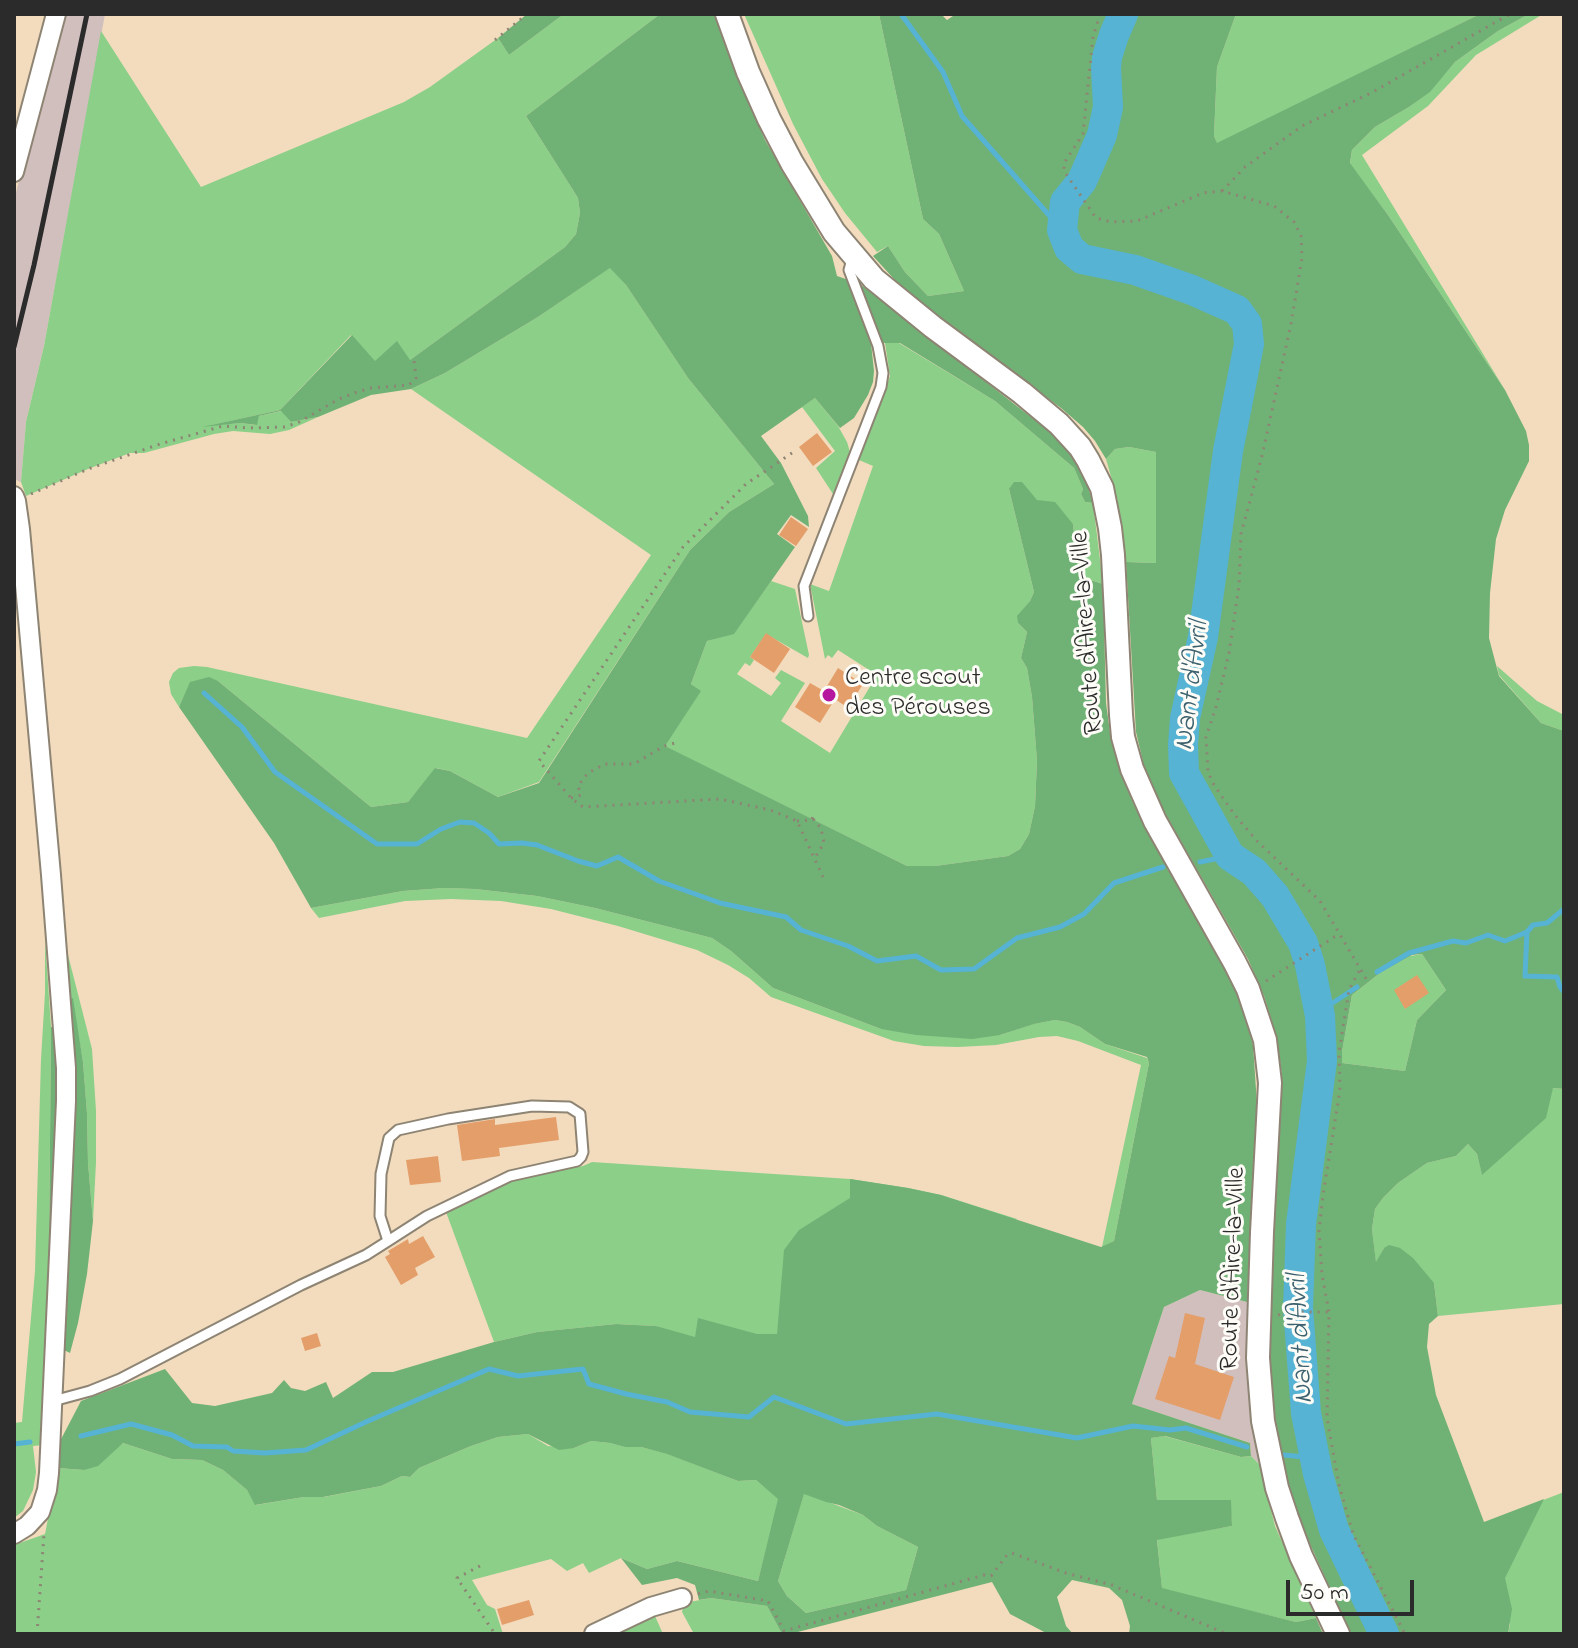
<!DOCTYPE html>
<meta charset="utf-8">
<style>
body{margin:0}
#map{position:relative;width:1578px;height:1648px;overflow:hidden;background:#f2dcbd;font-family:"Indie Flower",sans-serif}
canvas{display:block}
.frame{position:absolute;inset:0;border:16px solid #2b2b2b;pointer-events:none}
.scale{position:absolute;left:1286px;top:1580px;width:128px;height:36px;box-sizing:border-box;border:4px solid #2b2b2b;border-top:0;padding-left:10px;font-size:24px;line-height:28px;white-space:nowrap;color:#2b2b2b;-webkit-text-stroke:6px #fdfcf7;paint-order:stroke}
</style>
<div id="map">
<canvas width="1578" height="1648"></canvas>
<div class="frame"></div>
<div class="scale">50 m</div>
</div>
<script>
const g = document.querySelector('canvas').getContext('2d');
g.lineJoin = 'round';
function fill(path, color) { g.fillStyle = color; g.fill(path, 'evenodd'); }
const poly = rows => new Path2D(rows.map(r => 'M' + r).join(''));
function stroke(path, color, width, dash) { g.strokeStyle = color; g.lineWidth = width; g.lineCap = dash ? 'butt' : 'round'; g.setLineDash(dash || []); g.stroke(path); }
function label(font, color, halo, rows, align = 'center') {
  g.font = font + ' "Indie Flower",sans-serif'; g.lineWidth = 6; g.setLineDash([]); g.textBaseline = 'middle'; g.strokeStyle = halo; g.fillStyle = color; for (const [text, x, y, turn = 0] of rows) {
    g.save(); g.translate(x, y); g.rotate((+turn || 0) * Math.PI / 180); g.textAlign = isNaN(turn) ? turn : align; if (halo) g.strokeText(text, 0, 0); g.fillText(text, 0, 0); g.restore();
  }
}
fill(poly([
 [63,14,105,14,44,346,26,422,21,482,14,479,14,200],
 [1200,1290,1247,1302,1248,1390,1259,1464,1251,1456,1250,1443,1132,1404,1164,1307]
]), '#d1bfbe');
fill(poly([
 [564,14,660,14,526,116,578,198,580,213,576,234,565,247,410,360,375,362,351,335,280,410,212,425,240,423,256,425,259,416,282,411,291,422,318,417,289,430,270,434,233,431,214,434,144,453,130,453,88,469,26,496,21,482,26,422,44,346,101,31,201,187,404,102,430,87,498,38,509,55],
 [744,14,879,14,923,219,939,234,964,291,928,296,905,272,888,246,877,252,845,213,822,179,793,124],
 [1236,14,1480,14,1217,144,1214,136,1217,67],
 [1529,14,1543,14,1476,55,1428,106,1362,155,1505,390,1388,215,1350,164,1352,150,1375,127,1409,107,1429,92,1455,62,1498,31],
 [611,267,626,285,688,378,774,484,729,512,690,550,539,782,498,797,450,771,436,768,408,802,371,807,218,681,191,682,179,707,171,694,169,682,173,673,179,668,194,666,207,667,527,738,651,555,411,389,445,373,538,317],
 [885,343,899,343,995,401,1074,468,1083,489,1081,494,1085,502,1093,503,1103,584,1084,578,1078,570,1073,524,1037,500,1009,489,1034,592,1030,601,1022,611,1018,623,1027,632,1021,658,1027,668,1032,697,1037,761,1035,806,1029,834,1020,849,1008,856,935,866,907,866,664,746,700,691,691,684,707,641,734,633,771,581,795,589,809,655,808,658,766,634,750,657,754,660,750,666,745,663,737,674,771,696,781,683,775,678,781,670,805,683,781,721,830,753,877,675,838,650,832,658,828,655,825,659,810,584,829,591,873,466,859,460,890,376],
 [815,398,838,426,847,442,850,452,833,494,816,468,835,451,802,407],
 [1129,447,1156,452,1156,563,1126,562,1117,498,1106,459,1115,449],
 [1497,666,1537,701,1564,715,1564,731,1541,723,1499,675],
 [444,888,475,889,537,896,595,908,712,938,731,951,773,988,881,1029,1000,1035,1033,1024,1055,1020,1067,1022,1080,1027,1105,1044,1147,1058,1149,1063,1114,1241,1102,1247,1141,1065,1078,1041,1057,1036,1039,1037,996,1045,958,1047,924,1046,894,1041,771,997,749,978,728,965,697,950,618,926,551,909,501,901,451,899,405,901,319,918,311,908,403,891],
 [45,939,51,1027,49,1252,53,1252,45,1347,43,1445,33,1446,36,1472,33,1490,23,1511,14,1518,14,1423,22,1422,35,1271,41,1059,45,993],
 [1422,954,1446,990,1417,1020,1405,1071,1342,1063,1342,1052,1352,995,1380,973,1410,956],
 [68,955,92,1049,96,1111,96,1162,93,1221,88,1163,87,1113,83,1062,78,1033,67,1001],
 [1553,1088,1564,1089,1564,1304,1438,1316,1434,1283,1384,1248,1376,1264,1372,1229,1375,1209,1383,1198,1398,1183,1427,1163,1456,1156,1468,1144,1477,1154,1482,1174],
 [592,1162,850,1179,908,1188,941,1195,1017,1219,837,1397,656,1326,616,1324,567,1329,537,1332,494,1342,446,1212,514,1180,529,1175,583,1166],
 [528,1434,548,1446,574,1448,591,1441,610,1443,626,1447,641,1447,668,1454,738,1481,756,1480,779,1499,758,1581,677,1561,647,1569,621,1558,589,1573,583,1563,567,1571,551,1559,472,1580,487,1605,495,1609,503,1634,14,1634,14,1545,45,1534,58,1468,84,1470,123,1443,172,1459,202,1460,223,1470,247,1490,256,1505,304,1497,324,1497,381,1486,402,1476,410,1477,419,1468,471,1446,498,1437],
 [1164,1436,1241,1457,1251,1456,1259,1464,1275,1526,1316,1618,1296,1622,1162,1589,1157,1539,1232,1526,1230,1500,1157,1500,1151,1438],
 [1564,1492,1564,1634,1508,1634,1510,1624,1484,1523],
 [804,1493,863,1515,877,1526,918,1547,906,1590,806,1613,787,1596,778,1581],
 [711,1598,767,1606,782,1634,694,1634,682,1612,684,1603],
 [655,1616,663,1634,621,1634,619,1630]
]), '#8bcf89');
fill(poly([
 [527,14,564,14,509,55,498,38],
 [660,14,715,14,732,63,765,140,832,256,837,276,860,284,1054,435,1079,464,1085,477,1093,503,1085,502,1081,494,1083,489,1074,468,995,401,900,343,871,343,874,371,873,382,868,395,854,418,840,428,815,398,761,436,781,463,808,516,809,527,791,515,777,534,795,547,734,634,707,641,691,684,701,691,665,746,907,866,935,866,1008,856,1020,849,1029,834,1035,806,1037,761,1032,697,1027,668,1021,658,1027,632,1018,623,1017,616,1030,601,1034,592,1009,489,1014,482,1022,482,1037,500,1055,502,1073,524,1078,570,1084,578,1103,584,1106,703,1111,740,1120,771,1134,805,1155,845,1228,972,1244,1012,1253,1045,1257,1104,1247,1302,1200,1290,1164,1307,1132,1404,1250,1443,1251,1456,1241,1457,1165,1436,1151,1438,1157,1500,1231,1500,1232,1526,1157,1540,1162,1588,1296,1622,1316,1618,1323,1634,1129,1634,1130,1626,1122,1600,1109,1588,1072,1580,1057,1597,1066,1626,1073,1634,1048,1634,1010,1614,992,1582,790,1634,782,1634,767,1606,711,1598,699,1600,695,1585,677,1578,642,1585,621,1558,647,1569,677,1561,758,1581,778,1499,756,1480,738,1481,667,1454,641,1447,625,1447,610,1443,591,1441,574,1448,559,1450,528,1434,498,1437,471,1446,419,1468,410,1477,402,1476,381,1486,323,1497,304,1497,255,1505,247,1490,223,1470,202,1460,172,1459,123,1443,98,1466,84,1470,58,1468,58,1445,81,1401,165,1369,192,1403,215,1406,272,1393,284,1380,291,1388,305,1391,326,1382,333,1398,372,1372,393,1372,494,1342,537,1332,616,1324,656,1326,695,1337,698,1318,757,1334,777,1334,784,1250,799,1230,850,1198,850,1179,908,1188,941,1195,1101,1247,1114,1241,1149,1063,1147,1057,1105,1044,1080,1027,1067,1022,1055,1020,1034,1024,1000,1035,972,1039,916,1035,881,1029,773,988,731,951,712,938,595,908,537,896,475,889,444,888,403,891,311,908,274,843,179,707,190,682,209,677,218,681,371,807,408,802,435,768,450,771,498,797,539,783,690,550,729,512,774,484,688,378,626,285,610,268,538,317,445,373,411,389,371,395,318,417,291,422,281,411,259,416,257,425,240,423,202,427,280,410,352,335,375,361,397,341,410,360,565,247,576,234,580,213,578,198,526,116],
 [804,1494,826,1502,839,1505,863,1515,877,1526,918,1547,906,1590,806,1613,787,1596,778,1581],
 [879,14,941,14,947,20,956,14,1236,14,1217,67,1214,136,1217,143,1480,14,1529,14,1498,31,1455,62,1430,92,1409,107,1375,127,1352,150,1350,163,1388,215,1505,390,1526,431,1529,445,1529,461,1505,510,1496,539,1490,593,1489,638,1499,676,1541,723,1564,731,1564,1089,1553,1088,1546,1118,1482,1175,1477,1154,1468,1144,1456,1156,1427,1163,1398,1183,1383,1198,1375,1209,1372,1229,1376,1262,1384,1248,1389,1245,1400,1248,1413,1258,1434,1283,1438,1316,1429,1324,1427,1347,1436,1395,1484,1522,1544,1499,1505,1578,1512,1609,1508,1634,1351,1634,1304,1531,1290,1492,1275,1418,1271,1380,1271,1282,1282,1076,1277,1038,1264,996,1248,959,1162,808,1144,766,1136,732,1126,562,1156,563,1156,452,1129,447,1115,449,1106,459,1095,441,1083,427,1061,408,925,307,894,279,873,256,888,246,905,272,928,296,964,291,939,234,923,219],
 [1422,954,1446,990,1417,1020,1405,1071,1342,1063,1342,1052,1352,995,1380,973,1412,955],
 [73,998,83,1062,87,1113,88,1163,93,1221,87,1274,78,1323,70,1353,62,1349,67,1001],
 [51,1027,57,1027,59,1059,53,1252,49,1253]
]), '#70b275');
stroke(poly([
 [901,14,943,72,962,116,1062,230],
 [204,693,242,727,275,772,377,844,417,844,441,829,460,822,474,823,489,833,499,844,522,843,537,845,578,861,597,866,618,857,659,881,720,903,786,917,801,930,848,946,877,961,916,956,941,970,974,969,1017,938,1060,927,1084,914,1114,883,1163,867],
 [1200,862,1230,856],
 [1527,932,1525,976,1557,977,1560,987,1564,992],
 [1377,972,1409,953,1453,941,1466,943,1488,935,1505,941,1527,932,1533,925,1547,923,1564,909],
 [1319,1012,1357,987],
 [81,1436,131,1424,172,1435,193,1446,227,1447,233,1451,265,1453,306,1450,368,1421,489,1369,518,1376,583,1369,589,1384,626,1394,667,1402,690,1412,749,1417,774,1397,846,1424,937,1414,1077,1438,1133,1426,1170,1430,1186,1428,1247,1447],
 [14,1444,30,1442],
 [1284,1455,1314,1458]
]), '#56b3d4', 5);
stroke(poly([
 [1123,14,1114,35,1107,57,1106,68,1108,107,1102,135,1082,181,1065,202,1062,230,1069,248,1082,259,1135,270,1192,290,1237,310,1247,324,1249,344,1228,451,1203,637,1185,718,1183,745,1184,773,1230,856,1254,872,1275,896,1303,943,1310,965,1320,1016,1322,1061,1301,1224,1298,1308,1306,1413,1318,1474,1334,1530,1384,1634]
]), '#56b3d4', 30);
fill(poly([
 [817,433,832,452,813,466,799,447],
 [791,517,808,529,796,546,779,535],
 [766,633,790,649,774,673,750,657],
 [838,668,863,684,848,708,835,699,820,723,795,707,810,683,824,691],
 [1417,975,1429,993,1405,1009,1394,990],
 [556,1117,559,1140,499,1148,500,1156,462,1161,457,1125,495,1119,495,1125],
 [438,1156,441,1182,410,1185,406,1160],
 [423,1236,435,1257,415,1268,418,1275,401,1285,385,1257,390,1254,388,1251,408,1239,409,1244],
 [1185,1313,1205,1318,1195,1364,1234,1377,1220,1420,1155,1399,1169,1356,1175,1358],
 [317,1333,321,1346,305,1351,301,1338],
 [529,1600,534,1615,502,1625,497,1609]
]), '#e49e6a');
const service = poly([
 [808,616,804,586,881,387,883,373,878,346,849,270,853,256],
 [53,1401,90,1391,120,1379,301,1285,366,1255,388,1241,427,1216,510,1176,577,1161,581,1157,583,1152,580,1114,569,1107,532,1106,448,1119,398,1130,389,1138,381,1174,380,1216,388,1241]
]);
const minor = poly([
 [14,172,56,14],
 [14,496,16,501,20,529,51,875,66,1068,66,1101,49,1473,47,1490,40,1512,27,1526,14,1534],
 [594,1634,651,1607,682,1598]
]);
const tertiary = poly([
 [727,14,748,72,769,119,792,163,834,232,874,279,933,327,1022,393,1059,424,1080,447,1088,460,1102,488,1110,528,1113,555,1121,715,1123,737,1132,769,1155,821,1235,963,1248,989,1265,1040,1270,1083,1262,1232,1258,1358,1263,1421,1277,1488,1287,1518,1301,1556,1338,1634]
]);
stroke(service, '#8e8474', 13);
stroke(minor, '#8e8474', 22);
stroke(tertiary, '#8e8474', 26);
stroke(poly([
 [1100,14,1093,37,1083,134,1064,163,1064,171,1096,218,1111,222,1137,221,1203,193,1222,191,1274,206,1294,222,1301,236,1302,258,1291,324,1262,456,1241,534,1239,586,1229,653,1216,707,1206,737,1208,772,1214,785,1234,814,1257,841,1320,901,1368,982],
 [495,40,527,14],
 [1222,191,1245,167,1302,126,1371,93,1510,14],
 [792,453,746,484,683,547,539,761,571,798,583,807,720,799,770,810,797,821,823,877],
 [31,494,88,469,160,444,223,426,248,428,285,427,299,422,339,399,357,392,371,388,409,385,416,378,414,360],
 [571,798,581,795,578,786,588,773,605,764,634,764,664,746,679,742],
 [797,821,812,820,813,815,814,821,821,828,824,843,816,856],
 [1359,971,1349,990,1339,1052,1340,1090,1323,1195,1319,1231,1322,1275,1329,1312,1327,1418,1339,1485,1353,1534,1405,1634],
 [1266,981,1339,934],
 [1278,1315,1289,1312,1329,1312],
 [480,1566,457,1578,495,1634],
 [698,1594,709,1591,768,1601,784,1631,984,1575,991,1576,1007,1555,1012,1553,1066,1573,1112,1585,1227,1634],
 [37,1634,44,1534]
]), '#8e8474', 3, [2, 6]);
stroke(service, '#fff', 9);
stroke(minor, '#fff', 18);
stroke(tertiary, '#fff', 22);
stroke(poly([
 [14,347,34,265,87,14]
]), '#2b2b2b', 5);
for (const [x, y, r, color] of [
 [829,695,8,"#b5179e"]
]) { const dot = new Path2D(); dot.arc(x, y, r, 0, 2 * Math.PI); g.fillStyle = color; g.fill(dot); stroke(dot, '#fdfcf7', 3); }
label('26px', '#2b2b2b', '#fdfcf7', [
 ["Route d'Aire-la-Ville",1089,633,-94],
 ["Route d'Aire-la-Ville",1235,1269,-88]
]);
label('26px', '#2b2b2b', '#fdfcf7', [
 ["Centre scout",845,680],
 ["des Pérouses",845,710]
], 'left');
label('italic 28px', '#3c616f', '#fdfcf7', [
 ["Nant d'Avril",1194,686,-83],
 ["Nant d'Avril",1303,1339,-93]
]);
</script>
